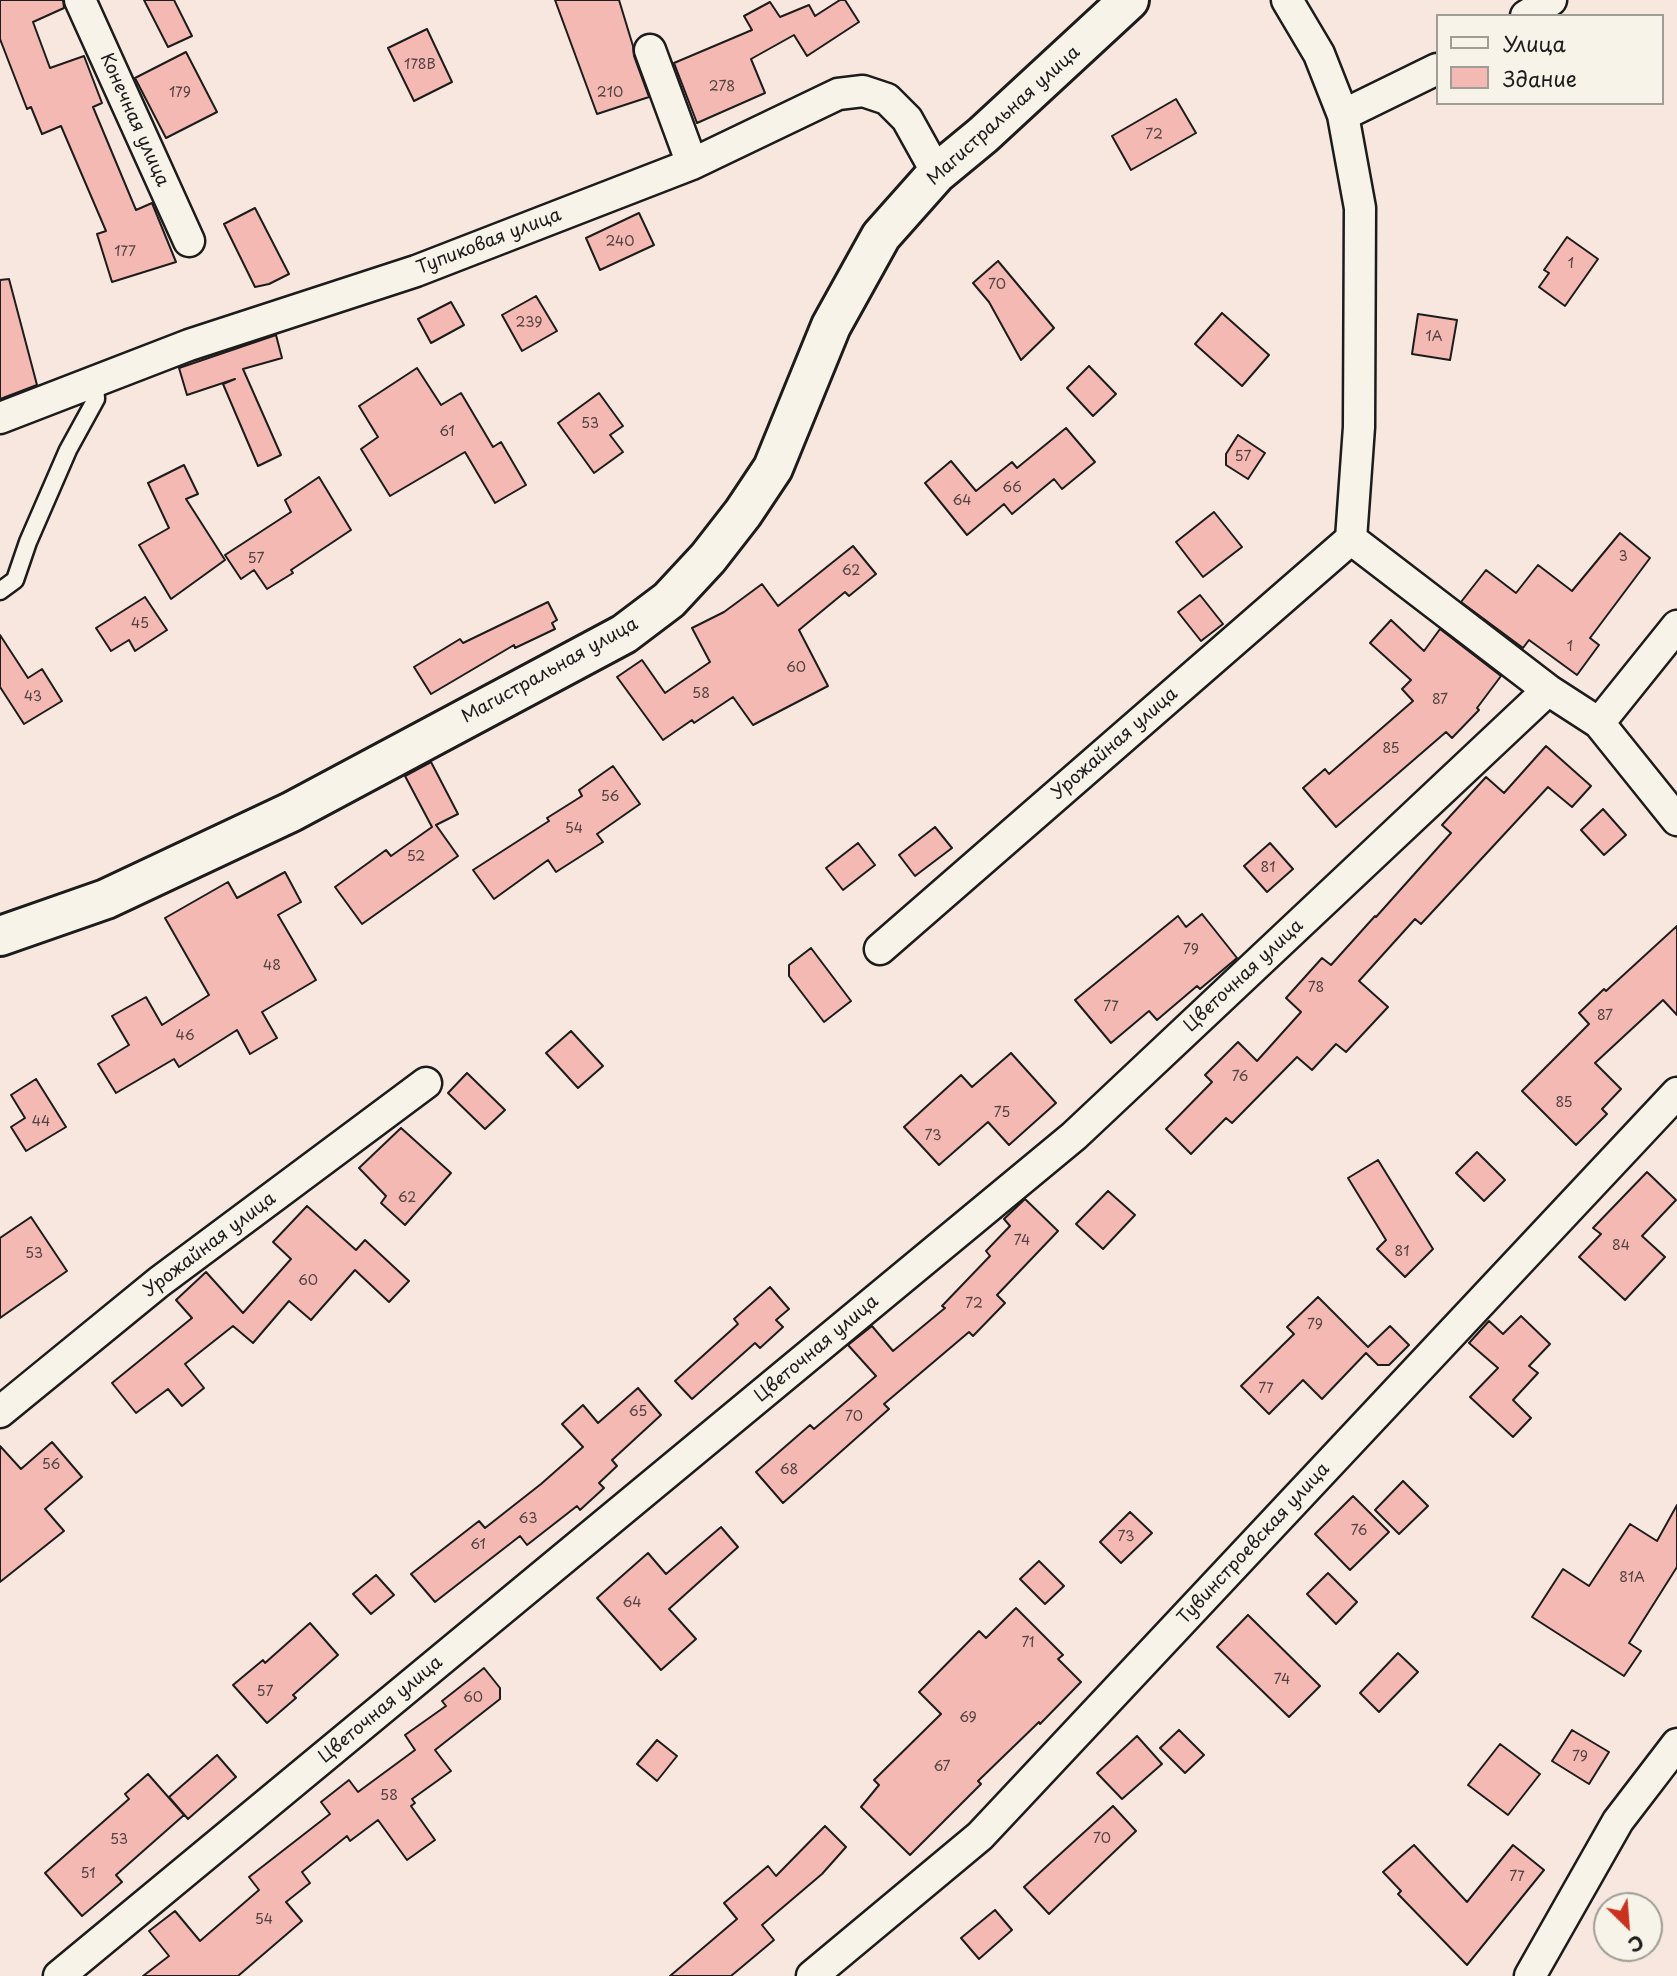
<!DOCTYPE html>
<meta charset="utf-8">
<style>
body{margin:0}
#map{position:relative;width:1677px;height:1976px;overflow:hidden;background:#f7e7de;font-family:"Playpen Sans",sans-serif}
canvas{display:block}
.legend{position:absolute;left:1436px;top:14px;width:228px;height:91px;box-sizing:border-box;background:#f7f3e8;border:2px solid #9f9d96;margin:0;padding:9px 12px;list-style:none;font-size:21px;color:#1c1c1c}
.legend li{display:flex;align-items:center;gap:14px;height:35px}
.legend b{width:35px;border:2px solid #9f9d96}
.north{position:absolute;left:1593px;top:1892px;width:70px;height:70px;box-sizing:border-box;background:#f7f3e8;border:2px solid #9f9d96;border-radius:50%;rotate:155deg;font-size:19px;font-weight:700;line-height:28px;text-align:center;color:#1c1c1c}
.north::after{content:'';display:block;margin:auto;width:24px;height:32px;background:#c8321e;clip-path:polygon(50% 0,100% 100%,50% 72%,0 100%)}
</style>
<div id="map">
<canvas width="1677" height="1976"></canvas>
<ul class="legend">
<li><b style="height:9px;background:#f7f3e8"></b>Улица</li>
<li><b style="height:19px;background:#f5b9b4"></b>Здание</li>
</ul>
<div class="north">С</div>
</div>
<script>
const g = document.querySelector('canvas').getContext('2d');
g.lineJoin = 'round';
function fill(path, color) { g.fillStyle = color; g.fill(path, 'evenodd'); }
const poly = rows => new Path2D(rows.map(r => 'M' + r).join(''));
function stroke(path, color, width, dash) { g.strokeStyle = color; g.lineWidth = width; g.lineCap = dash ? 'butt' : 'round'; g.setLineDash(dash || []); g.stroke(path); }
function label(font, color, halo, rows, align = 'center') {
  g.font = font + ' "Playpen Sans",sans-serif'; g.lineWidth = 6; g.setLineDash([]); g.textBaseline = 'middle'; g.strokeStyle = halo; g.fillStyle = color; for (const [text, x, y, turn = 0] of rows) {
    g.save(); g.translate(x, y); g.rotate((+turn || 0) * Math.PI / 180); g.textAlign = isNaN(turn) ? turn : align; if (halo) g.strokeText(text, 0, 0); g.fillText(text, 0, 0); g.restore();
  }
}
const building = poly([
 [0,0,63,0,64,8,33,22,50,68,84,56,102,103,93,107,136,210,152,203,176,262,112,282,97,234,106,231,61,126,42,134,31,107,27,109,0,39,0,0],
 [144,0,174,0,192,36,168,47,144,0],
 [555,0,619,0,633,46,634,56,649,97,597,114,555,0],
 [840,0,845,0,859,22,807,56,794,35,751,59,765,93,697,123,674,63,752,30,744,16,770,2,780,17,809,5,815,16,840,0],
 [427,29,452,82,414,101,388,48,427,29],
 [186,52,217,112,166,138,135,78,186,52],
 [1176,99,1196,133,1131,170,1112,136,1176,99],
 [255,208,289,274,269,284,255,287,224,224,255,208],
 [639,213,654,245,600,270,586,238,639,213],
 [1567,237,1598,259,1565,306,1539,287,1549,273,1544,270,1567,237],
 [998,261,1054,328,1021,360,989,302,973,283,998,261],
 [9,279,37,385,0,399,0,280,9,279],
 [536,296,557,331,522,351,502,315,536,296],
 [451,302,464,325,431,343,418,319,451,302],
 [1222,313,1269,355,1242,386,1195,344,1222,313],
 [1418,314,1457,320,1450,360,1412,354,1418,314],
 [276,335,282,358,243,369,281,455,258,466,223,384,235,379,187,395,179,368,276,335],
 [1089,366,1116,394,1093,416,1067,388,1089,366],
 [417,368,441,405,461,393,493,447,501,442,526,485,495,503,465,452,390,496,361,449,378,437,359,406,417,368],
 [599,393,623,426,610,435,623,452,594,473,558,423,599,393],
 [1066,428,1095,462,1062,489,1054,479,1012,514,1004,504,967,535,925,483,951,461,976,491,1012,462,1017,468,1066,428],
 [1238,435,1265,453,1248,479,1226,465,1226,454,1238,435],
 [184,465,198,494,186,499,225,560,171,599,139,545,169,528,148,483,184,465],
 [319,477,351,530,291,570,293,573,267,589,254,570,241,579,225,555,291,512,285,500,319,477],
 [1214,512,1242,547,1203,577,1176,542,1214,512],
 [1620,533,1650,558,1590,638,1599,645,1577,675,1529,640,1523,648,1461,602,1486,570,1516,593,1538,565,1572,591,1620,533],
 [853,546,876,574,849,596,845,592,799,630,828,686,753,725,733,697,694,723,692,720,663,740,617,677,642,660,665,693,710,662,692,628,724,612,762,584,778,606,853,546],
 [1200,595,1223,624,1201,641,1178,612,1200,595],
 [145,597,167,630,135,651,129,640,111,651,96,628,145,597],
 [548,602,557,620,552,623,555,629,515,648,514,645,431,694,414,667,460,639,463,643,548,602],
 [1391,620,1424,651,1440,629,1501,676,1477,708,1479,710,1452,738,1446,732,1336,827,1303,788,1325,769,1329,774,1413,701,1402,689,1411,680,1370,643,1391,620],
 [0,635,28,678,42,669,62,701,24,724,0,687,0,635],
 [1546,746,1591,786,1572,807,1548,787,1421,924,1415,919,1359,981,1388,1007,1346,1052,1336,1044,1312,1070,1297,1057,1232,1123,1226,1118,1191,1154,1166,1129,1212,1082,1205,1075,1238,1042,1257,1061,1301,1012,1286,998,1322,958,1331,965,1375,916,1376,917,1451,833,1442,825,1486,777,1504,793,1546,746],
 [431,762,458,814,436,825,458,856,362,924,335,887,386,850,391,856,432,827,405,776,431,762],
 [613,766,640,804,597,834,603,842,556,872,548,860,494,899,473,870,549,821,547,818,582,796,579,790,613,766],
 [1603,809,1626,835,1604,855,1581,830,1603,809],
 [935,827,952,848,915,876,899,855,935,827],
 [858,843,875,865,843,890,826,868,858,843],
 [1270,843,1293,869,1267,892,1244,866,1270,843],
 [285,872,301,902,278,915,316,980,262,1012,277,1038,250,1054,237,1030,179,1067,174,1059,116,1093,98,1064,129,1045,112,1016,146,997,162,1025,209,995,165,918,228,882,237,898,285,872],
 [1202,914,1237,958,1200,989,1197,986,1157,1020,1149,1011,1111,1043,1075,1000,1178,916,1186,927,1202,914],
 [1677,926,1677,1015,1663,1000,1595,1063,1621,1089,1602,1109,1607,1114,1576,1145,1522,1091,1589,1024,1579,1013,1604,989,1606,991,1677,926],
 [811,948,851,1001,824,1022,789,976,789,965,811,948],
 [571,1031,603,1066,578,1088,546,1053,571,1031],
 [1011,1053,1056,1103,1009,1145,988,1122,939,1165,904,1127,961,1075,972,1087,1011,1053],
 [467,1073,505,1110,485,1129,448,1093,467,1073],
 [36,1079,66,1127,26,1151,11,1127,25,1118,11,1095,36,1079],
 [401,1128,451,1173,405,1225,381,1203,386,1196,359,1168,401,1128],
 [1477,1152,1505,1180,1484,1201,1456,1173,1477,1152],
 [1378,1160,1433,1249,1405,1277,1377,1249,1386,1240,1348,1178,1378,1160],
 [1647,1172,1676,1200,1642,1236,1665,1257,1625,1300,1579,1257,1601,1234,1593,1228,1647,1172],
 [1108,1191,1135,1215,1103,1249,1076,1224,1108,1191],
 [1025,1199,1058,1231,997,1295,1005,1303,973,1336,969,1332,884,1404,889,1409,783,1503,756,1472,810,1425,814,1429,876,1376,848,1345,872,1326,893,1351,945,1308,942,1306,990,1256,986,1251,1010,1226,1004,1219,1025,1199],
 [307,1206,356,1250,365,1240,409,1281,389,1302,355,1270,311,1320,289,1301,253,1343,233,1326,185,1364,204,1388,182,1406,168,1389,136,1413,112,1383,192,1318,176,1300,206,1272,243,1313,291,1259,273,1242,307,1206],
 [31,1217,67,1271,0,1318,0,1238,31,1217],
 [770,1287,789,1309,776,1320,783,1327,760,1348,755,1343,692,1399,675,1381,738,1324,734,1319,770,1287],
 [1318,1297,1368,1347,1390,1326,1409,1345,1389,1365,1378,1365,1366,1353,1322,1399,1303,1380,1269,1414,1241,1386,1294,1334,1287,1327,1318,1297],
 [1521,1316,1550,1344,1529,1366,1538,1373,1513,1400,1531,1418,1513,1437,1470,1397,1498,1368,1469,1343,1489,1321,1503,1334,1521,1316],
 [638,1388,661,1415,612,1460,617,1466,599,1483,604,1488,580,1510,577,1506,527,1545,520,1536,435,1602,411,1574,479,1521,485,1528,541,1484,583,1447,562,1424,583,1405,598,1423,638,1388],
 [52,1442,82,1477,45,1509,64,1531,0,1582,0,1446,21,1469,52,1442],
 [1403,1481,1428,1506,1399,1534,1375,1510,1403,1481],
 [1353,1496,1389,1532,1350,1570,1315,1534,1353,1496],
 [1677,1505,1677,1567,1629,1643,1641,1651,1624,1676,1532,1617,1563,1569,1589,1586,1630,1524,1657,1541,1677,1505],
 [1130,1512,1152,1533,1121,1563,1100,1542,1130,1512],
 [721,1527,738,1547,669,1609,696,1639,661,1670,597,1598,648,1553,666,1574,721,1527],
 [1039,1561,1064,1586,1045,1604,1020,1579,1039,1561],
 [1328,1573,1357,1602,1336,1624,1307,1594,1328,1573],
 [376,1575,394,1595,371,1614,353,1594,376,1575],
 [1016,1608,1063,1655,1058,1659,1081,1682,1040,1724,1039,1722,978,1781,981,1784,910,1855,861,1807,879,1785,874,1780,941,1714,919,1692,979,1631,986,1638,1016,1608],
 [1248,1615,1320,1686,1289,1717,1217,1647,1248,1615],
 [310,1623,338,1655,293,1695,296,1698,267,1723,233,1685,263,1660,265,1663,310,1623],
 [1398,1653,1418,1672,1379,1712,1360,1693,1398,1653],
 [484,1668,500,1688,500,1699,435,1750,451,1771,412,1799,415,1803,411,1806,435,1840,407,1860,378,1820,350,1841,347,1836,302,1872,310,1883,286,1902,302,1921,238,1976,143,1976,169,1956,149,1931,175,1911,200,1941,259,1890,249,1877,330,1814,321,1802,349,1780,358,1792,415,1750,405,1735,446,1706,442,1701,484,1668],
 [1179,1730,1204,1755,1185,1773,1160,1748,1179,1730],
 [1572,1730,1609,1752,1589,1784,1552,1761,1572,1730],
 [1137,1736,1162,1764,1122,1799,1097,1773,1137,1736],
 [657,1740,677,1756,657,1781,637,1764,657,1740],
 [1500,1744,1540,1774,1508,1815,1468,1785,1500,1744],
 [217,1755,236,1777,188,1819,169,1797,217,1755],
 [148,1774,184,1815,116,1875,122,1882,82,1916,45,1873,129,1799,125,1794,148,1774],
 [1113,1806,1136,1831,1049,1914,1024,1887,1113,1806],
 [825,1826,846,1847,822,1874,762,1925,774,1940,731,1976,670,1976,737,1919,724,1903,768,1866,776,1876,825,1826],
 [1414,1845,1467,1902,1513,1845,1544,1870,1467,1965,1398,1894,1401,1891,1383,1872,1414,1845],
 [995,1910,1012,1930,979,1959,961,1938,995,1910]
]);
fill(building, '#f5b9b4');
stroke(building, '#1c1c1c', 2);
const lane = poly([
 [0,591,15,580,28,542,68,450,96,399,95,383]
]);
const street = poly([
 [80,0,189,241],
 [1287,0,1319,54,1343,115,1360,208,1359,427,1351,539,1548,690,1599,723,1677,820],
 [1526,16,1551,0],
 [650,50,692,164],
 [1343,115,1437,69],
 [0,418,189,345,416,271,692,164,838,94,863,91,887,99,907,119,937,173],
 [1599,723,1677,626],
 [880,949,1351,539],
 [0,1412,159,1282,426,1083],
 [59,1976,1074,1136,1548,690],
 [812,1976,980,1836,1677,1093],
 [1530,1976,1618,1821,1677,1744]
]);
const secondary = poly([
 [0,936,106,899,291,812,624,634,669,600,708,558,743,513,773,468,831,326,881,236,937,173,983,135,1129,0]
]);
stroke(lane, '#1c1c1c', 21);
stroke(street, '#1c1c1c', 35);
stroke(secondary, '#1c1c1c', 44);
stroke(lane, '#f7f3e8', 16);
stroke(street, '#f7f3e8', 30);
stroke(secondary, '#f7f3e8', 38);
label('14px', '#524342', null, [
 ["178В",420,65],
 ["278",722,87],
 ["179",180,93],
 ["210",610,93],
 ["72",1154,135],
 ["240",620,242],
 ["177",125,252],
 ["1",1571,264],
 ["70",997,285],
 ["239",529,323],
 ["1А",1434,337],
 ["53",590,424],
 ["61",447,432],
 ["57",1243,457],
 ["66",1012,488],
 ["64",962,501],
 ["3",1623,557],
 ["57",256,559],
 ["62",851,571],
 ["45",140,624],
 ["1",1570,647],
 ["60",796,668],
 ["58",701,694],
 ["43",33,697],
 ["87",1440,700],
 ["85",1391,749],
 ["56",610,797],
 ["54",574,829],
 ["52",416,857],
 ["81",1268,868],
 ["79",1191,950],
 ["48",272,966],
 ["78",1316,988],
 ["77",1111,1007],
 ["87",1605,1016],
 ["46",185,1036],
 ["76",1240,1077],
 ["85",1564,1103],
 ["75",1002,1113],
 ["44",41,1122],
 ["73",933,1136],
 ["62",407,1198],
 ["74",1022,1241],
 ["84",1621,1246],
 ["81",1402,1252],
 ["53",34,1254],
 ["60",308,1281],
 ["72",974,1304],
 ["79",1315,1325],
 ["77",1266,1389],
 ["65",638,1412],
 ["70",854,1417],
 ["56",51,1465],
 ["68",789,1470],
 ["63",528,1519],
 ["76",1359,1531],
 ["73",1126,1537],
 ["61",478,1545],
 ["81А",1632,1578],
 ["64",632,1603],
 ["71",1028,1643],
 ["74",1282,1680],
 ["57",265,1692],
 ["60",473,1698],
 ["69",968,1718],
 ["79",1580,1757],
 ["67",942,1767],
 ["58",389,1796],
 ["70",1102,1839],
 ["53",119,1840],
 ["51",88,1874],
 ["77",1517,1877],
 ["54",264,1920]
]);
label('18px', '#1c1c1c', '#f7f3e8', [
 ["Магистральная улица",1004,116,-42],
 ["Конечная улица",134,120,66],
 ["Тупиковая улица",489,242,-21],
 ["Магистральная улица",550,671,-29],
 ["Урожайная улица",1115,744,-41],
 ["Цветочная улица",1244,976,-43],
 ["Урожайная улица",210,1245,-37],
 ["Цветочная улица",817,1349,-40],
 ["Тувинстроевская улица",1254,1544,-47],
 ["Цветочная улица",381,1710,-40]
]);
</script>
